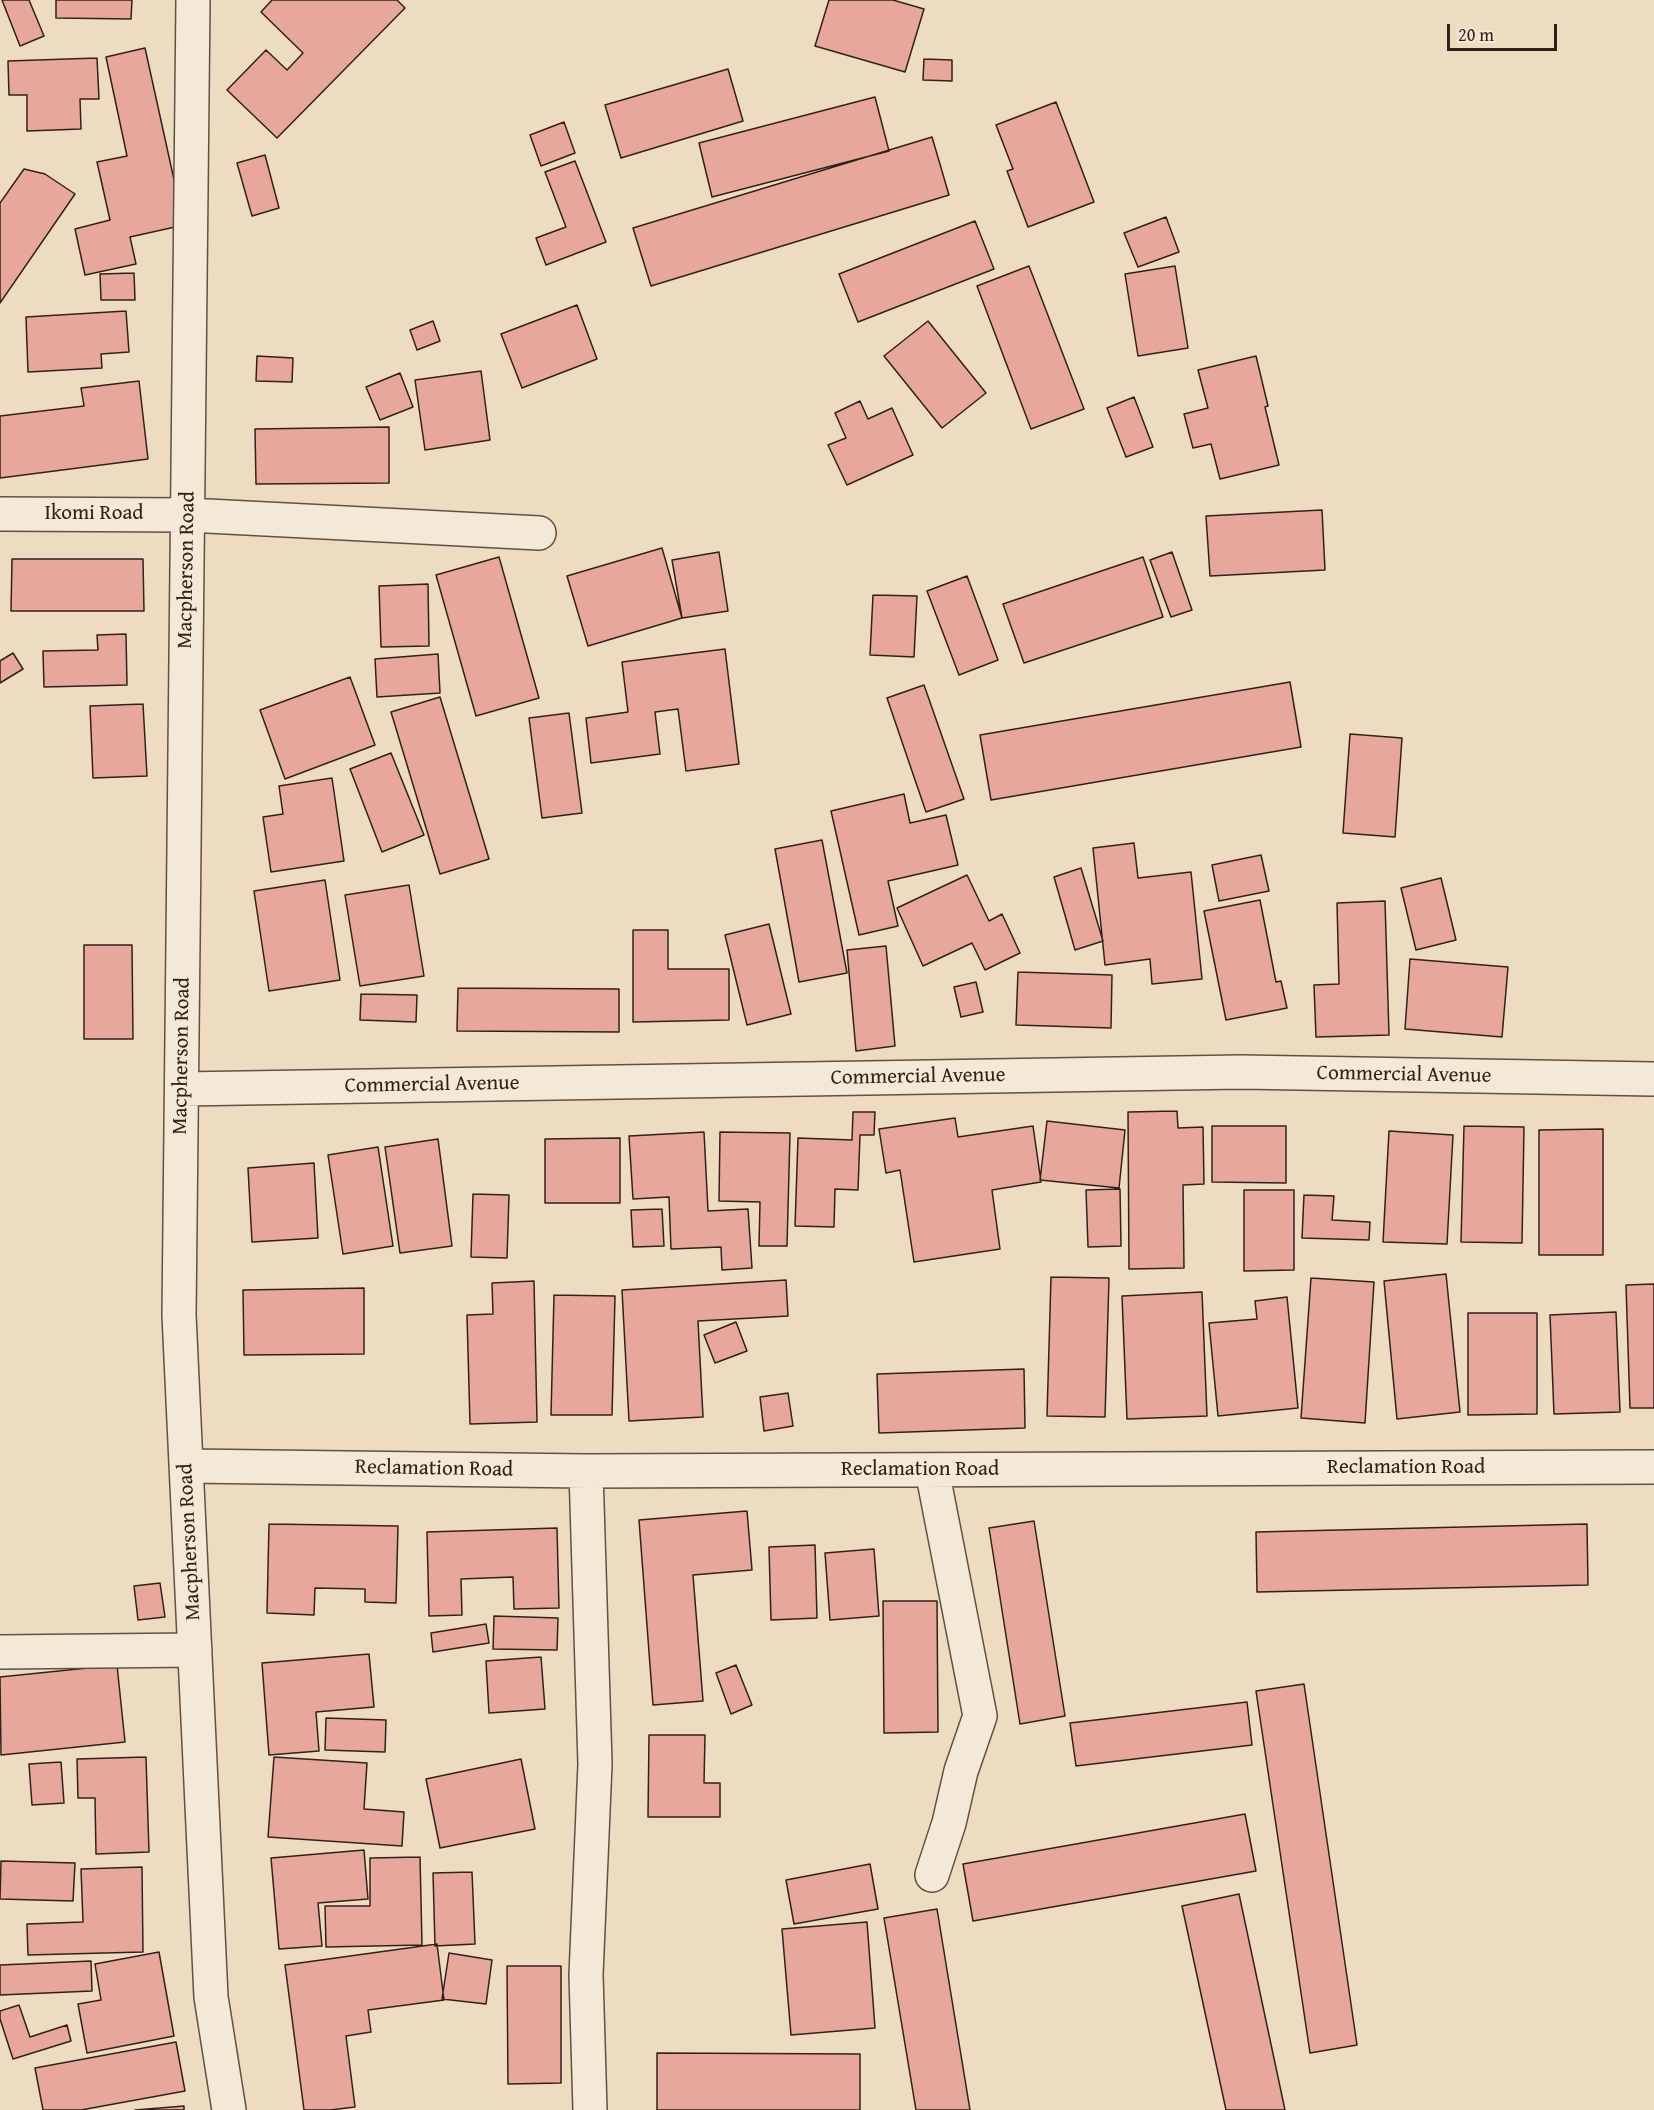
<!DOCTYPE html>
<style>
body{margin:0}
#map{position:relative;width:1654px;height:2110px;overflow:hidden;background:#eedcc1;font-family:"Gentium Book Plus",serif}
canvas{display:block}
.scale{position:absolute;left:1447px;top:24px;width:110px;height:27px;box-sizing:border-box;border:3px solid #32211b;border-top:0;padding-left:8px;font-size:18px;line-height:21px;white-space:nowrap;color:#32211b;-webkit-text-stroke:4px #f4e8d7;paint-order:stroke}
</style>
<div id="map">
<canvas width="1654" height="2110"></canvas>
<div class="scale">20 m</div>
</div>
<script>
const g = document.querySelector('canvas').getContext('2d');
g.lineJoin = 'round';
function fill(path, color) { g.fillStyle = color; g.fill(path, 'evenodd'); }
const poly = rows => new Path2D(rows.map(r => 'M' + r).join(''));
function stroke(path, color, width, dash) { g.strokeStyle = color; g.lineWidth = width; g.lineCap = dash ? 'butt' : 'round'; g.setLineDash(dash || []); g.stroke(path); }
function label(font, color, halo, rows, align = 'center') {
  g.font = font + ' "Gentium Book Plus",serif'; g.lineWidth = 4.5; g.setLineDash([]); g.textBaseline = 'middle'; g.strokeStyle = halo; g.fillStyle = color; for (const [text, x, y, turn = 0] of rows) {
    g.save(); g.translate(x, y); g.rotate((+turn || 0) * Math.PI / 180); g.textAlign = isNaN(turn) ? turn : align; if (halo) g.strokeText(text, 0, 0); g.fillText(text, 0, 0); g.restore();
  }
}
const building = poly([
 [2,0,29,0,44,36,20,46,2,0],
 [56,0,132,0,131,19,56,18,56,0],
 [272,0,397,0,405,8,277,138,227,90,266,50,287,70,303,53,261,12,272,0],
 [829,0,893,0,924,9,905,72,815,46,829,0],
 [145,48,184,225,130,237,136,264,85,275,75,229,110,220,97,162,127,156,106,57,145,48],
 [97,58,99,99,80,99,81,129,27,131,27,95,9,95,8,61,97,58],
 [924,59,952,60,952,81,923,80,924,59],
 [728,69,743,121,621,158,605,105,728,69],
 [875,97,889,151,712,197,699,143,875,97],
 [1056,102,1094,202,1028,227,1007,171,1013,169,996,125,1056,102],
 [564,122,575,153,541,166,530,135,564,122],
 [932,137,949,195,651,286,633,228,932,137],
 [265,155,279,208,252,216,237,163,265,155],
 [575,161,606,242,546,265,536,238,566,227,545,172,575,161],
 [24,169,45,174,75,194,0,303,0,203,24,169],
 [1166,217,1179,252,1138,267,1124,233,1166,217],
 [975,221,994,269,858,322,839,274,975,221],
 [1029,266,1084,409,1031,429,977,286,1029,266],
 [1175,266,1188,348,1138,356,1125,274,1175,266],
 [134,273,135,300,101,300,100,274,134,273],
 [577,305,597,359,522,388,501,334,577,305],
 [126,311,129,352,101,354,102,368,28,372,26,317,126,311],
 [433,321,440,341,417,350,410,330,433,321],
 [928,321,986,393,942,428,884,356,928,321],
 [257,356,293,358,292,382,256,381,257,356],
 [1256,356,1268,406,1265,407,1279,465,1220,479,1211,444,1193,448,1184,414,1208,408,1198,370,1256,356],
 [481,371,490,440,425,450,415,380,481,371],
 [400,373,413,407,380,420,366,387,400,373],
 [139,381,148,459,0,478,0,416,84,406,81,388,139,381],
 [1134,397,1153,447,1126,457,1107,408,1134,397],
 [860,401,868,419,892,408,913,455,847,485,828,445,846,438,835,413,860,401],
 [389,427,389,483,256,484,255,429,389,427],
 [1322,510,1325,570,1210,576,1206,516,1322,510],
 [662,548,682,618,588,646,567,576,662,548],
 [719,552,728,611,682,618,672,560,719,552],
 [1172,552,1192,610,1171,617,1150,560,1172,552],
 [499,557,539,698,476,716,436,575,499,557],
 [1143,557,1163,617,1024,663,1003,604,1143,557],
 [12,559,143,559,144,611,11,611,12,559],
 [967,576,998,660,959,675,927,591,967,576],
 [428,584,429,646,381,647,379,586,428,584],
 [873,595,917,596,914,657,870,655,873,595],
 [126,634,127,685,44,687,43,651,98,650,97,635,126,634],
 [725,649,739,764,686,771,678,709,655,712,660,754,591,763,586,718,628,712,622,662,725,649],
 [13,653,23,669,0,683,0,661,13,653],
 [438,654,440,693,377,697,375,659,438,654],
 [350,677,375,745,285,779,260,710,350,677],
 [1290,682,1301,747,991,800,980,735,1290,682],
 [924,685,964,799,926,812,887,698,924,685],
 [440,697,489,859,440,874,391,712,440,697],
 [143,704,147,776,93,778,90,706,143,704],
 [569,713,582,813,542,818,529,718,569,713],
 [1350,734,1402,738,1395,837,1343,833,1350,734],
 [391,753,424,835,382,852,350,769,391,753],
 [332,778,344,861,271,872,263,817,283,814,279,786,332,778],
 [904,794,910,823,946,815,958,865,888,881,898,926,859,935,831,811,904,794],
 [822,840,847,973,799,982,775,849,822,840],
 [1134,843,1138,878,1191,872,1202,979,1152,984,1150,959,1105,965,1093,848,1134,843],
 [1261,855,1269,891,1219,901,1212,865,1261,855],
 [1081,868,1103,941,1075,950,1054,877,1081,868],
 [967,875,989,921,1002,914,1020,953,985,970,972,943,923,966,897,908,967,875],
 [1441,878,1456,940,1416,950,1401,888,1441,878],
 [325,880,340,980,269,991,254,891,325,880],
 [409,885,424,976,360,986,345,895,409,885],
 [1260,900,1276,982,1281,981,1287,1008,1226,1020,1204,911,1260,900],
 [1385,901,1389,1035,1316,1037,1314,985,1339,984,1337,903,1385,901],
 [769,924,791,1014,747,1025,725,935,769,924],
 [633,930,668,930,668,969,729,969,729,1020,633,1022,633,930],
 [84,945,132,945,133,1039,84,1039,84,945],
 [886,946,895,1046,856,1051,847,950,886,946],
 [1410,959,1508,967,1502,1037,1405,1029,1410,959],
 [1018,972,1112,975,1111,1028,1016,1025,1018,972],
 [976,982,983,1012,961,1017,954,987,976,982],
 [458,988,619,989,619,1032,457,1031,458,988],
 [361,994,417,995,416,1022,360,1020,361,994],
 [1177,1111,1178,1128,1203,1127,1204,1184,1183,1185,1184,1268,1129,1269,1128,1112,1177,1111],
 [853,1112,875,1112,874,1135,860,1135,858,1190,835,1189,834,1227,795,1226,798,1138,852,1140,853,1112],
 [955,1118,958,1137,1033,1126,1041,1182,992,1190,1000,1249,914,1262,900,1170,886,1173,879,1129,955,1118],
 [1047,1121,1125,1130,1119,1188,1040,1180,1047,1121],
 [1212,1126,1286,1126,1286,1183,1212,1182,1212,1126],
 [1464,1126,1524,1127,1522,1243,1461,1242,1464,1126],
 [1603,1129,1603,1255,1539,1255,1539,1130,1603,1129],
 [1389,1131,1453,1135,1447,1244,1383,1242,1389,1131],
 [704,1132,708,1211,748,1209,752,1268,722,1270,721,1247,671,1249,669,1197,633,1199,629,1136,704,1132],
 [720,1132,790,1133,787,1246,759,1246,760,1202,719,1201,720,1132],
 [620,1138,620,1203,545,1203,545,1139,620,1138],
 [438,1139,452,1246,400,1253,385,1147,438,1139],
 [378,1147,393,1246,343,1254,328,1155,378,1147],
 [314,1163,318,1238,252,1242,248,1168,314,1163],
 [1120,1189,1121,1246,1088,1247,1086,1190,1120,1189],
 [1244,1190,1294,1190,1294,1270,1244,1271,1244,1190],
 [473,1194,509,1195,507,1258,471,1257,473,1194],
 [1304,1195,1334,1196,1332,1220,1370,1222,1369,1240,1302,1238,1304,1195],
 [662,1209,664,1246,633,1247,631,1210,662,1209],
 [1446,1274,1460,1412,1397,1419,1384,1281,1446,1274],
 [1051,1277,1109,1278,1105,1417,1047,1416,1051,1277],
 [1311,1278,1374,1282,1365,1423,1301,1418,1311,1278],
 [786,1280,788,1316,698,1321,703,1417,629,1421,622,1290,786,1280],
 [534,1281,537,1422,470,1424,467,1315,493,1314,492,1283,534,1281],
 [1654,1284,1654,1408,1630,1408,1626,1285,1654,1284],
 [364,1288,364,1354,244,1355,243,1290,364,1288],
 [1202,1292,1207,1416,1127,1419,1122,1296,1202,1292],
 [554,1295,615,1296,612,1415,551,1415,554,1295],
 [1287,1297,1298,1408,1218,1416,1209,1323,1257,1319,1255,1301,1287,1297],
 [1616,1312,1620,1412,1554,1414,1550,1315,1616,1312],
 [1468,1313,1537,1313,1537,1414,1468,1415,1468,1313],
 [736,1322,747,1351,715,1363,704,1335,736,1322],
 [1024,1369,1025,1428,879,1433,877,1374,1024,1369],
 [788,1393,793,1426,764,1431,760,1397,788,1393],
 [747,1511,752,1570,693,1575,703,1701,653,1705,639,1520,747,1511],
 [1034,1521,1065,1716,1020,1724,989,1528,1034,1521],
 [269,1524,398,1526,396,1603,365,1602,365,1589,315,1588,314,1615,267,1613,269,1524],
 [1587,1524,1588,1585,1257,1592,1256,1532,1587,1524],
 [557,1528,559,1608,514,1609,513,1577,461,1579,462,1615,429,1616,427,1532,557,1528],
 [815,1545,817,1618,771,1620,769,1547,815,1545],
 [874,1549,879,1616,830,1620,825,1553,874,1549],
 [160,1583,165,1617,138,1620,134,1586,160,1583],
 [883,1601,937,1601,938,1732,884,1733,883,1601],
 [494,1616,558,1618,557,1650,493,1649,494,1616],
 [486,1624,489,1643,433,1652,431,1633,486,1624],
 [369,1654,374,1707,316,1712,319,1751,269,1755,262,1663,369,1654],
 [541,1657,545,1709,489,1713,486,1661,541,1657],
 [117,1665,125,1742,1,1755,0,1677,117,1665],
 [736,1665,752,1705,731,1714,716,1673,736,1665],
 [1304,1684,1357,2045,1310,2053,1256,1691,1304,1684],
 [1247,1702,1252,1745,1076,1766,1070,1723,1247,1702],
 [326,1718,386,1720,385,1752,325,1750,326,1718],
 [649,1735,705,1735,704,1783,720,1783,720,1817,648,1817,649,1735],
 [146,1757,149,1852,96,1854,95,1798,78,1798,77,1759,146,1757],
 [274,1757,367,1763,364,1809,404,1812,402,1846,268,1837,274,1757],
 [521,1759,535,1829,440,1848,426,1779,521,1759],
 [61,1762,64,1803,32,1805,29,1764,61,1762],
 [1245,1814,1256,1871,973,1921,963,1864,1245,1814],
 [364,1850,368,1899,318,1903,322,1946,279,1949,271,1858,364,1850],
 [420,1857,422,1945,326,1947,325,1906,370,1906,370,1858,420,1857],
 [1,1861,75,1863,73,1901,0,1899,1,1861],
 [870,1864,878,1909,794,1924,786,1880,870,1864],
 [142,1867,143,1952,28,1955,27,1924,83,1922,81,1869,142,1867],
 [472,1872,475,1944,435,1946,433,1873,472,1872],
 [1239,1894,1285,2110,1226,2110,1182,1906,1239,1894],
 [937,1909,970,2110,916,2110,884,1918,937,1909],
 [867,1922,875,2028,791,2035,782,1929,867,1922],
 [437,1944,444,2000,368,2010,371,2032,346,2036,355,2107,330,2110,304,2110,285,1965,437,1944],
 [159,1952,174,2036,87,2053,78,2004,101,2000,95,1964,159,1952],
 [449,1953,492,1960,486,2004,442,1999,449,1953],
 [91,1961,92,1991,0,1995,0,1965,91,1961],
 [507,1966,561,1966,561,2083,508,2084,507,1966],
 [19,2005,30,2037,67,2025,71,2041,13,2059,0,2019,0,2011,19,2005],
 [176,2042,185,2091,81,2110,43,2110,35,2068,176,2042],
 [657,2053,860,2054,860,2110,657,2110,657,2053],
 [184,2106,184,2110,135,2110,184,2106]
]);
fill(building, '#e8a79b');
stroke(building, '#32211b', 1.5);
const minor = poly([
 [193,0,179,1315,211,1997,229,2110],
 [0,514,188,515,539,533],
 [182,1089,1241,1072,1654,1079],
 [187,1466,586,1471,1654,1467],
 [932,1470,980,1716,961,1771,949,1823,932,1875],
 [586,1471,595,1764,586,1975,590,2110],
 [0,1652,195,1650]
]);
stroke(minor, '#615044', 36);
stroke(minor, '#f4e8d7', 33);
label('21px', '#32211b', '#f4e8d7', [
 ["Ikomi Road",94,514],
 ["Macpherson Road",187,570,-89],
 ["Macpherson Road",182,1056,-89],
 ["Commercial Avenue",1404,1075,1],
 ["Commercial Avenue",918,1077,-1],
 ["Commercial Avenue",432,1085,-1],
 ["Reclamation Road",1406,1468],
 ["Reclamation Road",434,1469,1],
 ["Reclamation Road",920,1470],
 ["Macpherson Road",190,1542,-93]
]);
</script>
